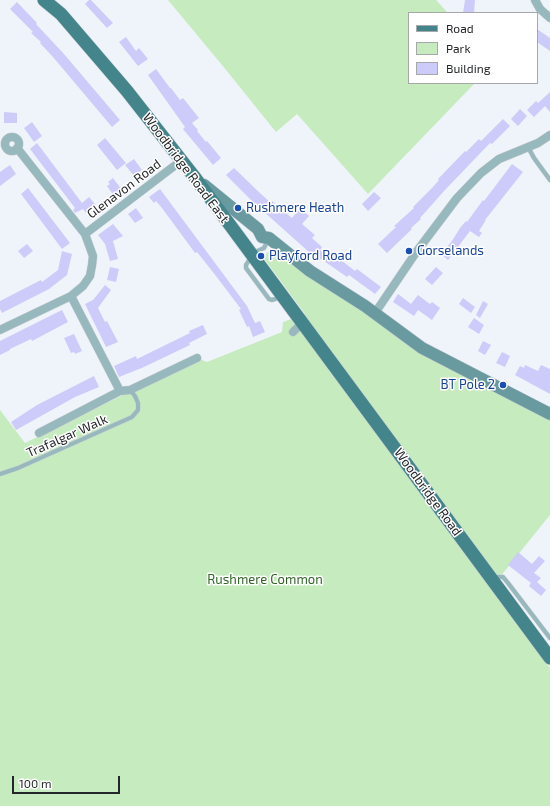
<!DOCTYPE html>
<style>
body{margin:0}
#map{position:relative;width:550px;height:806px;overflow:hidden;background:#eff4fa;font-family:"Exo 2",sans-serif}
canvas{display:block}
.legend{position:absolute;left:408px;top:12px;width:130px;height:72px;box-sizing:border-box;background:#fff;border:1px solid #a7a8a9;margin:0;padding:5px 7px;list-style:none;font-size:12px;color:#242629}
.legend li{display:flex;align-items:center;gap:8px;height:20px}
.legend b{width:20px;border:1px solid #a7a8a9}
.scale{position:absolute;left:12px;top:776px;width:108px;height:18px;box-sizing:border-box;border:2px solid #242629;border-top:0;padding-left:5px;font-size:12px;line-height:14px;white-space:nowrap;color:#242629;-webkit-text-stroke:3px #fff;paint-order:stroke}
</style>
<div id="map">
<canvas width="550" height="806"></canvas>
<ul class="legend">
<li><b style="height:5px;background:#44858c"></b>Road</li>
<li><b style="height:11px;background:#c6ebbe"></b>Park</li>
<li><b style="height:11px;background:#cdcbf9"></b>Building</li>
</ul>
<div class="scale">100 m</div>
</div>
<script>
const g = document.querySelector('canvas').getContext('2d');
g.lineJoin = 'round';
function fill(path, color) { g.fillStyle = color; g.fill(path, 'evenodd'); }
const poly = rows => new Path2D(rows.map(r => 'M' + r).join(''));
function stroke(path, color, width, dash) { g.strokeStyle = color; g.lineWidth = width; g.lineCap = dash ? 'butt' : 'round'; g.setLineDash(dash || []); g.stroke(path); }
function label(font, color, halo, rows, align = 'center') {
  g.font = font + ' "Exo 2",sans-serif'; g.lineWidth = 3; g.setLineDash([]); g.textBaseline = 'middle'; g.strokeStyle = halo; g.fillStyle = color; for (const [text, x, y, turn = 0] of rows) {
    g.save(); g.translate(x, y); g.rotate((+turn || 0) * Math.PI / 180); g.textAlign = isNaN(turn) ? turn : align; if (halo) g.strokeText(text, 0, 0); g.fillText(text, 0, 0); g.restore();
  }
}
fill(poly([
 [168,0,436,0,448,13,409,13,409,83,475,83,368,194,297,114,276,132,222,65],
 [272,248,298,268,550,419,550,515,491,588,550,668,550,806,0,806,0,410,25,443,121,396,130,390,197,358,207,362,282,332,283,322,305,314,263,257]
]), '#c6ebbe');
fill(poly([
 [89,0,91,0,113,23,107,28,85,4],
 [465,0,475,0,474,13,463,13],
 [17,2,37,23,36,24,64,54,120,120,112,127,53,57,40,43,41,42,31,33,33,32,10,9],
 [537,29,550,38,550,51,537,42],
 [126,37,136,51,139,48,148,59,138,66,119,42],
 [156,69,170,88,171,88,180,100,183,98,199,118,192,123,198,130,197,131,206,142,207,141,221,158,213,165,183,129,185,127,148,75],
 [550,92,550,112,545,106,534,117,527,110,536,101,538,103],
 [520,109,527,116,518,126,511,119],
 [4,112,17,113,17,123,4,123],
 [503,119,510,126,492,144,490,143,445,190,420,218,421,219,411,228,412,229,387,253,378,244,396,227,394,226,414,208,413,207,432,188,439,180,438,179,465,151,466,152,479,139,481,141],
 [32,122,42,136,34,142,24,128],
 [105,138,126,163,117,170,97,145],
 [37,143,82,203,89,197,96,205,86,213,83,209,75,213,73,210,75,208,30,149],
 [134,159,142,170,134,176,125,165],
 [512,164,523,172,485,220,486,220,479,231,482,233,479,237,470,231,448,260,441,254,452,241,460,228,466,221,467,222,483,200,484,201],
 [10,165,16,174,0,186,0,172],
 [234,168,261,194,271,203,272,201,292,218,300,208,309,216,302,224,315,235,312,238,322,247,320,250,328,258,332,253,355,271,357,269,381,287,375,294,349,275,347,277,321,259,319,261,253,202,226,175],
 [113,178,122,190,114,196,107,186,110,184,108,182],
 [28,188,70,243,62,249,21,194],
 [160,189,247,306,255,323,260,321,265,332,253,337,249,326,247,327,239,310,241,309,216,276,197,252,195,253,162,208,156,201,154,203,149,197],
 [374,192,381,198,368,211,362,204],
 [136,208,143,218,135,223,128,214],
 [113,224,123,236,113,241,118,259,110,261,105,244,98,235],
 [27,244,33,251,24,258,18,251],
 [62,251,72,254,67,275,49,289,2,313,0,309,0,301,41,280,42,282,58,270],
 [110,267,119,269,116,282,107,280],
 [436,267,443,273,432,285,425,279],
 [105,285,111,290,98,308,105,322,107,321,118,342,106,347,85,304,93,300],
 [398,294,411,304,418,295,430,304,432,302,440,308,432,320,418,310,414,316,393,302],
 [463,298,475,307,471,313,459,304],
 [483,301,488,304,480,318,476,315],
 [62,310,68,322,32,341,31,339,10,349,10,350,0,355,0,341],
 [474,318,484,325,479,334,468,327],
 [203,325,207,334,189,343,190,345,144,367,119,377,114,366,136,356,137,359,190,333,189,331],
 [74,334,82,351,75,354,74,352,71,353,64,338],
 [483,341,491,345,485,355,478,351],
 [502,352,510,356,505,367,496,363],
 [525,365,538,371,541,365,550,369,550,394,515,375,520,366,524,368],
 [94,376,99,387,75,397,16,430,11,422,37,405],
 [518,552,532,564,539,556,545,561,534,573,541,578,537,582,546,590,541,596,529,586,531,583,508,565]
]), '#cdcbf9');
const lane = poly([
 [528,147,534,158,550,180],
 [253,253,264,248,268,240],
 [251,257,246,265,246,268,269,299,272,300,281,297],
 [0,474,18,468,132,417,138,410,138,403,135,396,130,390],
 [494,577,503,577,508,583,550,638]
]);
const street = poly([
 [535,0,540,9,550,18],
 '5 144a7 7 0 1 1 14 0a7 7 0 1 1-14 0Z',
 [85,234,182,160],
 [71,296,120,391],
 [375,313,417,251,457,198,481,173,499,159,538,143,550,135],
 [0,330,71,296,83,286,90,276,92,265,93,256,85,234,17,148],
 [293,332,303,322],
 [39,433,120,391,130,390,197,358]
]);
const secondary = poly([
 [204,185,258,229,262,237],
 [262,237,269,238,310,271,365,306,422,348,550,414]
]);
const primary = poly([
 [44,0,61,14,127,91,196,179,550,658]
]);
stroke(lane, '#cacfd4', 5);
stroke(street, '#cacfd4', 9);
stroke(secondary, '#cacfd4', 13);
stroke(primary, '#cacfd4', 14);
stroke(lane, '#97b8bc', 4);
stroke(street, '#97b8bc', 8);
stroke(secondary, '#689aa0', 12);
stroke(primary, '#44858c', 13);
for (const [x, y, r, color] of [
 [238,208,4,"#1a4fb4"],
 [409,251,4,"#1a4fb4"],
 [261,256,4,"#1a4fb4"],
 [503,385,4,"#1a4fb4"]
]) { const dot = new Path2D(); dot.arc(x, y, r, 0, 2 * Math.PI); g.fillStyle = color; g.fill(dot); stroke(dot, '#fff', 1.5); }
label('13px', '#242629', '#fff', [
 ["Woodbridge Road East",186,168,53],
 ["Glenavon Road",124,189,-37],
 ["Trafalgar Walk",67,436,-24],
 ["Woodbridge Road",428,492,54]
]);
label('13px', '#164399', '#fff', [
 ["Rushmere Heath",246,208],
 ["Gorselands",417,251],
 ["Playford Road",269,256],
 ["BT Pole 2",495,385,"right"]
], 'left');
label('13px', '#316426', '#fff', [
 ["Rushmere Common",265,580]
]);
</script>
